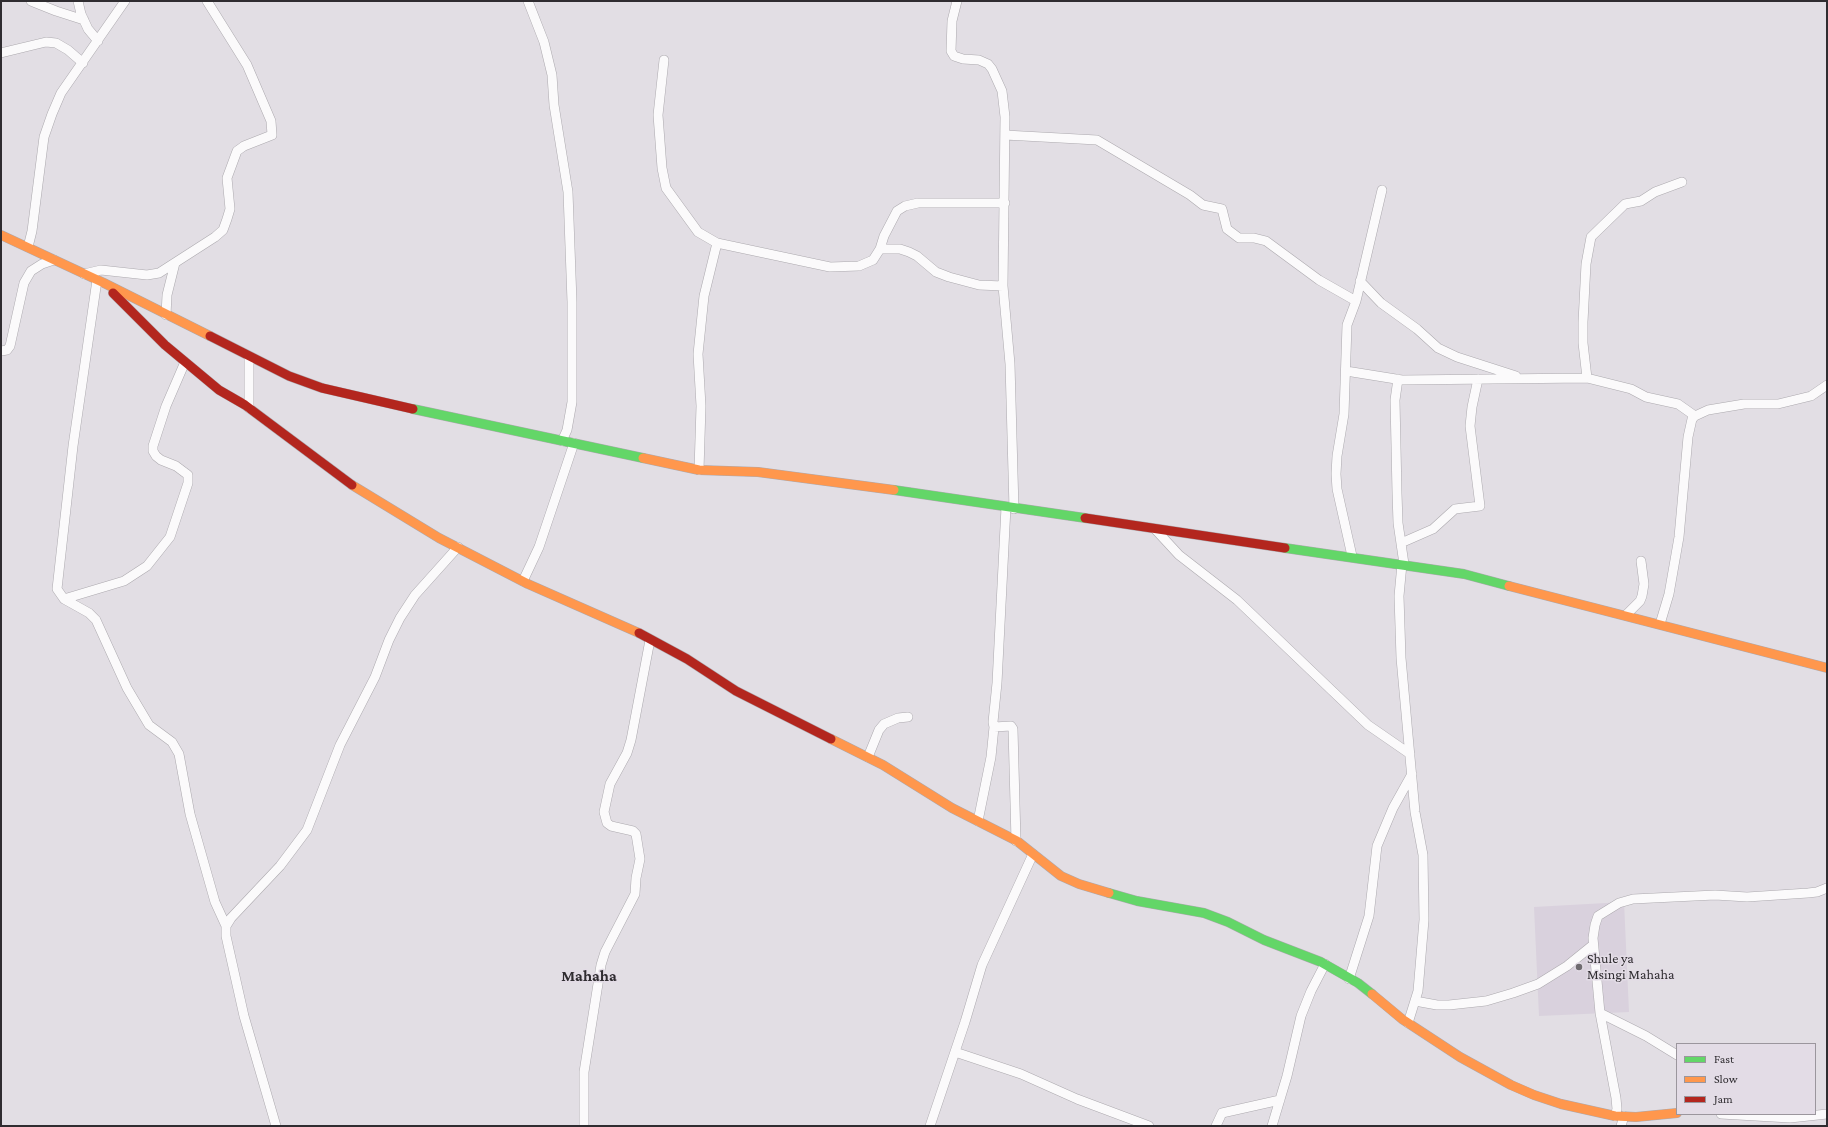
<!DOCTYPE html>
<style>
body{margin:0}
#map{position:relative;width:1828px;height:1127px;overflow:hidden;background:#e2dee4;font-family:"Crimson Pro",serif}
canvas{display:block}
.frame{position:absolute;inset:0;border:2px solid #2f2c30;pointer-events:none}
.legend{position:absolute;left:1676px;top:1043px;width:140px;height:72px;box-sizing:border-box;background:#e3dce6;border:1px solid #9b969d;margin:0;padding:5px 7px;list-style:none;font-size:12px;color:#2f2c30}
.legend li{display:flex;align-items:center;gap:8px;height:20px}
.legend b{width:20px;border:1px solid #9b969d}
</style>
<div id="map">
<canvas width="1828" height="1127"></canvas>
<div class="frame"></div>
<ul class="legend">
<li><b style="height:5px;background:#63d668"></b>Fast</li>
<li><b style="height:5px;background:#ff974d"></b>Slow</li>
<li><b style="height:5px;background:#b3261e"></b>Jam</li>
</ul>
</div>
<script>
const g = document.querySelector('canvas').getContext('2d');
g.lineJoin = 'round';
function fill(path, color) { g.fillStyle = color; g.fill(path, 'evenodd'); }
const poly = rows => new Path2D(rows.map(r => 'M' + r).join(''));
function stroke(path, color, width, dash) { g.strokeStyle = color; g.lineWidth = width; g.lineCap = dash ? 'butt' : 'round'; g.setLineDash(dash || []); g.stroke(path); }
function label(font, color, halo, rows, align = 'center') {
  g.font = font + ' "Crimson Pro",serif'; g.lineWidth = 3; g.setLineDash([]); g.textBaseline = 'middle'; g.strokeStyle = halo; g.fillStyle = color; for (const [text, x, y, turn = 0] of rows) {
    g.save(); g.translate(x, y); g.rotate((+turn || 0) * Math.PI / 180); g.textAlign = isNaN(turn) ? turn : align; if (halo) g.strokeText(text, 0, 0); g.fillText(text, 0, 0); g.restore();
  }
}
fill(poly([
 [1624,902,1629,1012,1539,1016,1534,907]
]), '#d9d1dd');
const street = poly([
 [31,1,56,11,84,20],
 [78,1,81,14,88,29,98,41],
 [528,1,544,42,552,75,554,105,568,192,572,302,572,402,567,430,562,441],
 [957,1,952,21,951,51,954,56,963,59,979,60,988,64,992,69,1002,91,1005,117,1003,286,1010,364,1014,509],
 [1,53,46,42,56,43,68,50,83,63],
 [664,60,658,115,662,168,666,188,698,232,717,243,830,267,859,266,873,260,880,249,884,236,897,211,905,206,918,203,1005,203],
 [1005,135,1097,140,1190,195,1203,205,1222,209,1227,229,1239,238,1254,238,1266,241,1319,280,1356,301],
 [28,247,32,231,44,137,52,114,61,93,125,1],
 [880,249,900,249,909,252,917,256,936,272,949,277,979,285,1003,286],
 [84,274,101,270,147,275,159,273,215,237,223,230,227,219,230,209,227,178,237,151,244,146,272,135,271,121,247,65,207,1],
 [97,280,73,446,57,589,64,599,89,613,96,620,127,688,149,725,172,742,179,754,190,814,215,902,226,926],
 [1360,281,1381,303,1417,329,1438,348,1457,357,1516,376],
 [166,315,167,295,175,263],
 [1,351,7,350,10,346,24,283,31,271,42,264,54,260],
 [1346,371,1402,380,1587,378,1631,389,1646,397,1678,404,1695,416],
 [1587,378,1583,343,1583,322,1586,264,1591,237,1625,204,1641,201,1655,192,1682,182],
 [1398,379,1395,400,1397,493,1398,523,1404,564],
 [249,408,249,357],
 [699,470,701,406,698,354,704,296,717,243],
 [1006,507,997,683,993,722,994,727,1011,726,1013,729,1016,841],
 [1155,529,1179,555,1237,600,1368,725,1410,754],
 [1401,543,1433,529,1455,509,1480,506,1470,426,1472,407,1478,379],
 [1352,556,1337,489,1336,474,1337,456,1344,414,1347,325,1356,301,1382,190],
 [1402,564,1399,596,1401,658,1415,812,1423,855,1424,920,1418,991,1408,1023],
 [523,581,539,547,574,443],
 [64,599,124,581,147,566,170,537,188,483,188,475,176,466,161,460,156,456,153,451,153,446,166,406,185,362],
 [1626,615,1640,601,1642,596,1644,584,1641,561],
 [1660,624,1669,594,1679,537,1688,437,1692,419,1695,416,1708,410,1744,404,1778,404,1811,396,1827,385],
 [868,757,879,730,884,724,898,718,908,717],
 [978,821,991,757,994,727],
 [1349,979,1369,916,1377,846,1393,808,1412,774],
 [1415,1001,1437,1005,1449,1005,1486,1001,1513,993,1538,984,1567,966,1593,945],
 [1600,1013,1646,1036,1677,1055],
 [955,1052,1021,1074,1077,1099,1149,1126],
 [1721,1114,1790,1118,1827,1114],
 [1615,1116,1617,1109,1616,1098,1600,1013,1593,938,1595,925,1598,916,1619,903,1633,899,1715,895,1747,897,1808,893,1817,892,1827,888],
 [276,1126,244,1016,226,936,226,926,231,918,280,866,307,830,340,745,375,677,389,640,400,618,415,595,458,547],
 [584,1126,584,1072,601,965,605,952,635,894,636,878,640,859,636,834,633,831,611,826,607,823,604,812,610,784,627,753,631,740,650,640],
 [930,1126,965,1022,982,965,1033,854],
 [1216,1126,1222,1113,1280,1100],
 [1272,1126,1287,1076,1301,1016,1311,991,1325,964],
 [1621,1126,1624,1116]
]);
const fast = poly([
 [413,409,643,458],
 [894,490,1085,518],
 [1285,548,1464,574,1509,586],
 [1109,893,1137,901,1204,913,1228,922,1264,940,1321,962,1358,983,1372,994]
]);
const slow = poly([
 [1,235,104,283,210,336],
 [643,458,699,470,758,472,894,490],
 [352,485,439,538,528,584,639,633],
 [1509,586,1827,668],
 [831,739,883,765,952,808,1017,841,1061,876,1079,884,1109,893],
 [1372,994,1402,1019,1460,1057,1511,1085,1534,1095,1561,1104,1615,1116,1636,1117,1677,1113]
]);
const jam = poly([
 [113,293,165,345,219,390,245,405,352,485],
 [210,336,289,376,322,388,413,409],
 [1085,518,1285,548],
 [639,633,687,659,736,691,831,739]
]);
stroke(street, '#aca9ae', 10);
stroke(fast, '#aca9ae', 10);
stroke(slow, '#aca9ae', 10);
stroke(jam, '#aca9ae', 10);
stroke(street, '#fbfafb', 9);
stroke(fast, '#63d668', 9);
stroke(slow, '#ff974d', 9);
stroke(jam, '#b3261e', 9);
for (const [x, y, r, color] of [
 [1579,967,4,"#6e6a6f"]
]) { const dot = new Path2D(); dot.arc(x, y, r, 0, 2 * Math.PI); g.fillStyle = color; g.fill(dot); stroke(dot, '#e3dce6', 1.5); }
label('14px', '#2f2c30', '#e3dce6', [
 ["Shule ya",1587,959],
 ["Msingi Mahaha",1587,975]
], 'left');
label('bold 16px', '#2f2c30', '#e3dce6', [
 ["Mahaha",589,976]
]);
</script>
